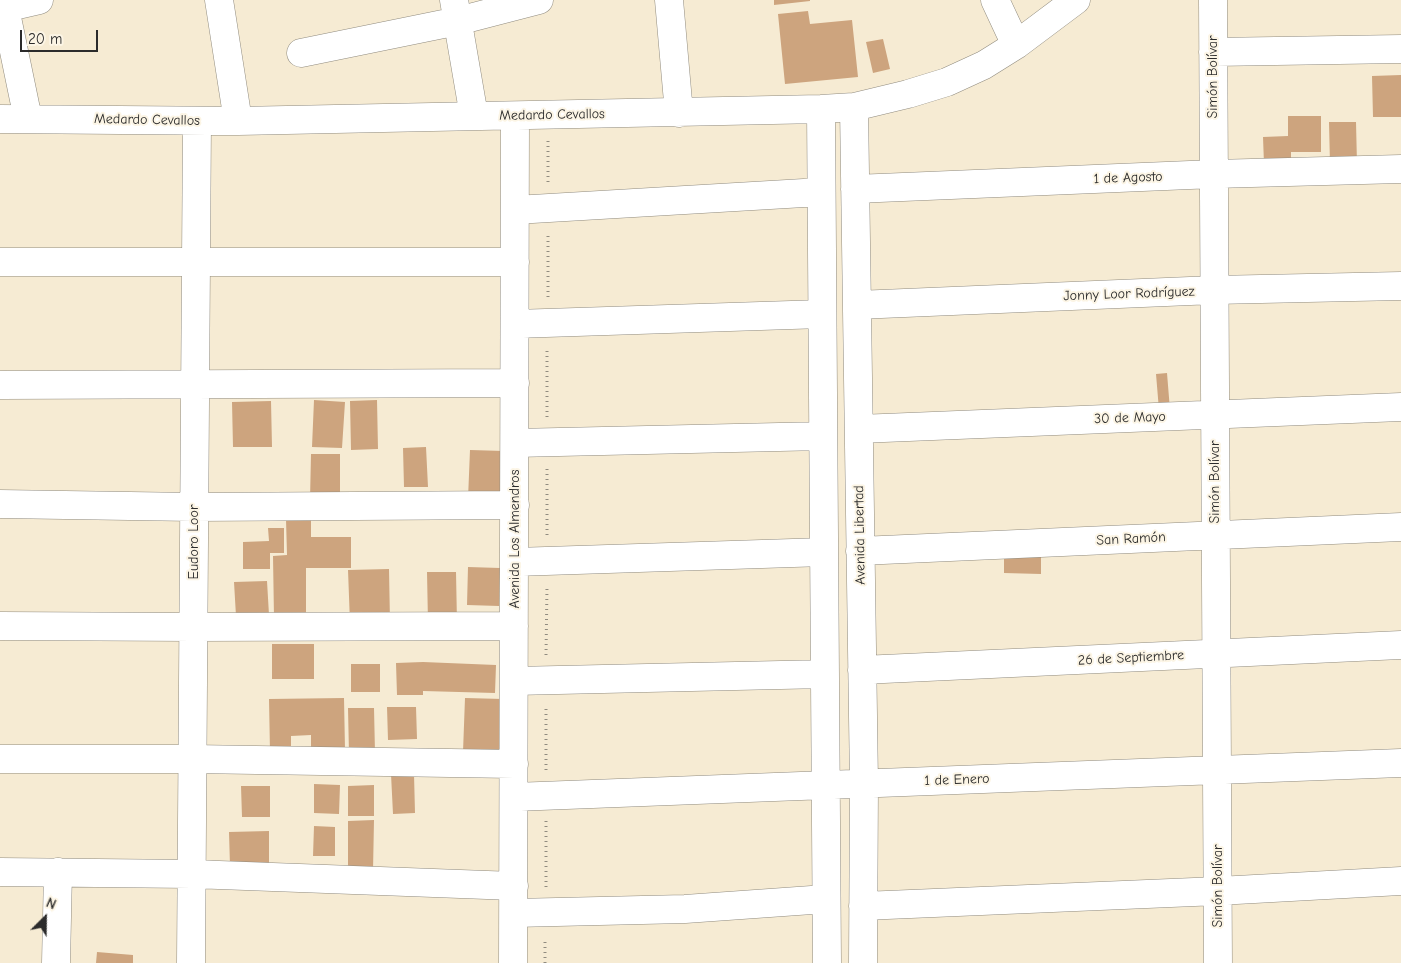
<!DOCTYPE html>
<meta charset="utf-8">
<style>
body{margin:0}
#map{position:relative;width:1401px;height:963px;overflow:hidden;background:#f6ebd3;font-family:"Comic Neue",sans-serif}
canvas{display:block}
.north{position:absolute;left:20px;top:893px;width:50px;height:50px;-webkit-text-stroke:4px #fcf5e5;paint-order:stroke;rotate:23deg;font-size:14px;font-weight:700;line-height:20px;text-align:center;color:#2b2b2b}
.north::after{content:'';display:block;margin:auto;width:18px;height:22px;background:#2b2b2b;clip-path:polygon(50% 0,100% 100%,50% 72%,0 100%)}
.scale{position:absolute;left:20px;top:30px;width:78px;height:22px;box-sizing:border-box;border:2px solid #2b2b2b;border-top:0;padding-left:6px;font-size:15px;line-height:18px;white-space:nowrap;color:#2b2b2b;-webkit-text-stroke:4px #fcf5e5;paint-order:stroke}
</style>
<div id="map">
<canvas width="1401" height="963"></canvas>
<div class="north">N</div>
<div class="scale">20 m</div>
</div>
<script>
const g = document.querySelector('canvas').getContext('2d');
g.lineJoin = 'round';
function fill(path, color) { g.fillStyle = color; g.fill(path, 'evenodd'); }
const poly = rows => new Path2D(rows.map(r => 'M' + r).join(''));
function stroke(path, color, width, dash) { g.strokeStyle = color; g.lineWidth = width; g.lineCap = dash ? 'butt' : 'round'; g.setLineDash(dash || []); g.stroke(path); }
function label(font, color, halo, rows, align = 'center') {
  g.font = font + ' "Comic Neue",sans-serif'; g.lineWidth = 4; g.setLineDash([]); g.textBaseline = 'middle'; g.strokeStyle = halo; g.fillStyle = color; for (const [text, x, y, turn = 0] of rows) {
    g.save(); g.translate(x, y); g.rotate((+turn || 0) * Math.PI / 180); g.textAlign = isNaN(turn) ? turn : align; if (halo) g.strokeText(text, 0, 0); g.fillText(text, 0, 0); g.restore();
  }
}
fill(poly([
 [774,0,810,0,810,1,774,5],
 [808,11,810,24,852,20,858,77,785,84,778,14],
 [883,39,890,69,873,73,866,42],
 [1401,75,1401,117,1373,117,1372,76],
 [1288,116,1321,116,1321,152,1291,152,1291,164,1264,164,1263,137,1288,136],
 [1329,122,1356,122,1357,164,1330,164],
 [1167,373,1170,410,1159,410,1156,374],
 [314,400,345,402,342,448,312,447],
 [377,400,378,449,351,450,350,401],
 [271,401,272,447,233,447,232,402],
 [426,447,428,487,404,487,403,448],
 [470,450,504,451,503,501,468,499],
 [311,454,340,454,340,500,310,500],
 [286,519,311,519,311,537,351,537,351,568,306,568,306,618,274,618,273,556,287,555],
 [268,528,284,528,284,553,270,553,270,569,243,569,243,542,269,541],
 [1004,556,1041,557,1041,574,1004,573],
 [468,567,500,568,499,606,467,605],
 [389,569,390,622,350,623,348,570],
 [427,572,456,572,457,623,428,623],
 [267,581,269,615,236,616,234,582],
 [272,644,314,644,314,679,272,679],
 [423,662,496,665,495,693,423,691,423,695,397,695,396,663],
 [351,664,380,664,380,692,351,692],
 [344,698,345,750,311,751,311,735,291,736,291,752,270,752,269,699],
 [465,698,503,699,501,754,463,752],
 [387,707,416,707,417,739,388,740],
 [348,708,374,708,375,753,349,754],
 [391,774,414,774,415,813,393,814],
 [314,784,340,785,339,814,314,813],
 [374,785,374,816,348,816,348,786],
 [241,786,270,786,270,817,242,817],
 [374,820,373,871,348,870,348,821],
 [314,826,335,827,335,856,313,856],
 [269,831,269,867,230,866,229,832],
 [97,952,133,955,133,963,96,963]
]), '#cda47e');
const minor = poly([
 [1,0,5,8,28,119],
 [219,0,238,121],
 [454,0,474,116],
 [669,0,679,113],
 [995,0,1016,45],
 [1213,0,1218,963],
 [0,9,39,0],
 [1213,52,1401,49],
 [301,53,458,21,539,0],
 [854,107,864,784,863,963],
 [821,109,827,963],
 [0,119,238,121,821,109,854,107,908,94,947,82,984,65,1016,45,1076,0],
 [855,189,1214,174,1401,169],
 [515,210,821,192],
 [0,262,515,262],
 [857,305,1214,290,1401,286],
 [515,324,822,314],
 [0,385,515,383],
 [859,429,1401,407],
 [515,443,823,436],
 [0,504,194,507,515,505],
 [860,551,1401,527],
 [515,562,824,552],
 [0,626,193,627,514,626],
 [862,670,1401,645],
 [514,681,825,674],
 [0,759,192,759,514,764],
 [514,797,1401,763],
 [0,872,192,874,514,886],
 [863,906,1218,891,1401,881],
 [514,913,685,909,826,899],
 [56,963,58,872],
 [191,963,197,121],
 [513,963,515,116]
]);
stroke(minor, '#908b7f', 29);
stroke(poly([
 [548,182,548,141],
 [548,297,548,234],
 [547,417,547,349],
 [547,535,547,469],
 [546,655,547,586],
 [546,770,546,706],
 [546,887,546,821],
 [545,963,545,939]
]), '#908b7f', 3, [1, 4]);
stroke(minor, '#fff', 28);
label('14px', '#2b2b2b', '#fcf5e5', [
 ["Simón Bolívar",1213,77,-90],
 ["Medardo Cevallos",552,115,-1],
 ["Medardo Cevallos",147,120,1],
 ["1 de Agosto",1128,178,-2],
 ["Jonny Loor Rodríguez",1129,294,-2],
 ["30 de Mayo",1130,418,-2],
 ["Simón Bolívar",1215,482,-90],
 ["Avenida Libertad",860,535,-91],
 ["Avenida Los Almendros",515,539,-90],
 ["San Ramón",1131,539,-3],
 ["Eudoro Loor",194,542,-90],
 ["26 de Septiembre",1131,658,-3],
 ["1 de Enero",957,780,-2],
 ["Simón Bolívar",1218,886,-90]
]);
</script>
